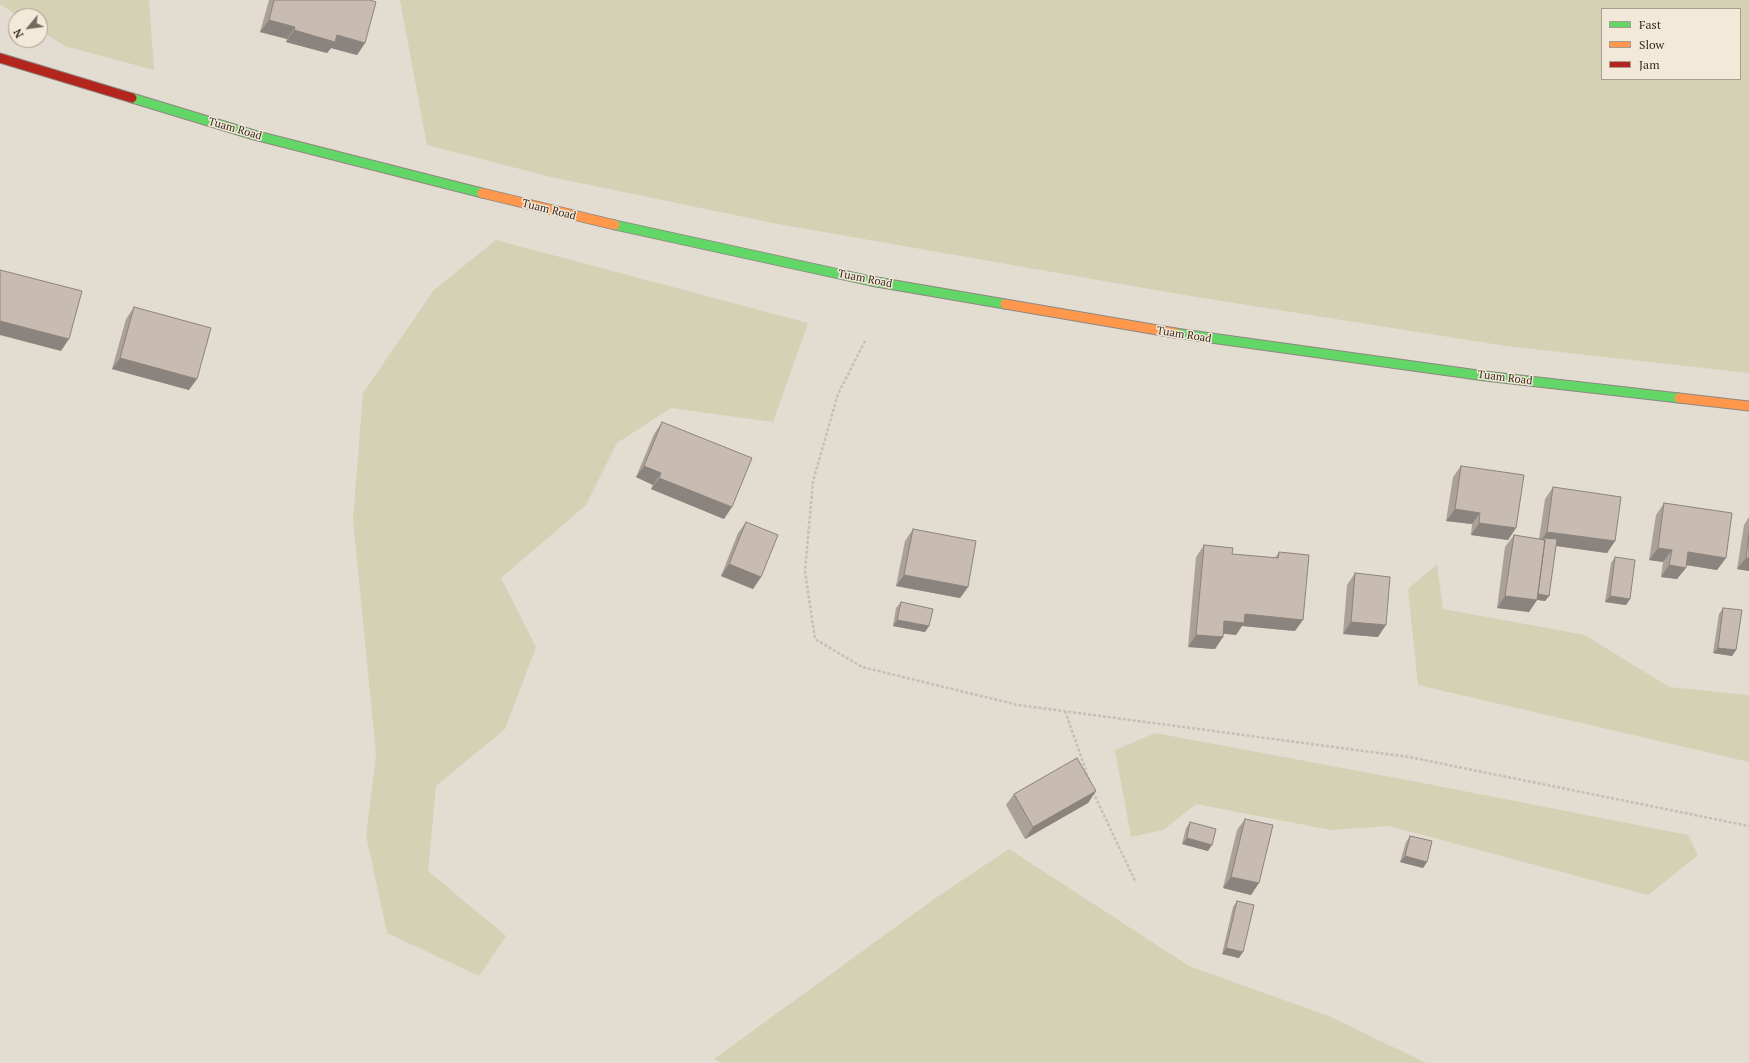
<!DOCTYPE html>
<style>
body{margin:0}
#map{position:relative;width:1749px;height:1063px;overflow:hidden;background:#e3dcd1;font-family:"PT Serif",serif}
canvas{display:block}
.legend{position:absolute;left:1601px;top:8px;width:140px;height:72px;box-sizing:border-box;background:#f3e9d8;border:1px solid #a89d8f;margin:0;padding:5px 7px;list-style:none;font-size:12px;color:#382a21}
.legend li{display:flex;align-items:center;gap:8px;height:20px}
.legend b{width:20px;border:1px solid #a89d8f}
.north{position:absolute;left:8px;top:8px;width:40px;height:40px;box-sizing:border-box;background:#f3e9d8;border:1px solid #a89d8f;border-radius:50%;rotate:241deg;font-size:11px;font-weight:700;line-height:16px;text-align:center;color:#382a21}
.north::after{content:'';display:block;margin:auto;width:14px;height:18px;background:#74685f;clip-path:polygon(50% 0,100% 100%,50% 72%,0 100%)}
</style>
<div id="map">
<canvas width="1749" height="1063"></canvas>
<ul class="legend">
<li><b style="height:5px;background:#63d668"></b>Fast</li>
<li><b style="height:5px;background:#ff974d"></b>Slow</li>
<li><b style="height:5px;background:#b3261e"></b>Jam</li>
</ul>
<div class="north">N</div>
</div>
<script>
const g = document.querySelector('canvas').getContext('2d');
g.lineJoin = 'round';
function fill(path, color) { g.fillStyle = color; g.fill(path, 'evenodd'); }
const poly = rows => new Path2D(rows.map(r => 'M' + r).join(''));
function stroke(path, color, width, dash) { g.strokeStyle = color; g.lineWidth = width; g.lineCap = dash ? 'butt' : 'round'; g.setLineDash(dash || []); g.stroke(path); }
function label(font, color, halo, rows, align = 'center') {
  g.font = font + ' "PT Serif",serif'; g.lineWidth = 3; g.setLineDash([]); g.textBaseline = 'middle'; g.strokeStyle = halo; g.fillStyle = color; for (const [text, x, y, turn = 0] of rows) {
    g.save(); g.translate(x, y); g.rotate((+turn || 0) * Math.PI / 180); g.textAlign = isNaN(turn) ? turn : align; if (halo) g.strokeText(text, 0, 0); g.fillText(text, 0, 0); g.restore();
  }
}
fill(poly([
 [0,0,149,0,154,70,65,46,40,30,40,16,18,16,0,4],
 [400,0,1749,0,1749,373,1506,346,1184,295,778,224,551,177,427,145],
 [1602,9,1740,9,1740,79,1602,79],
 [496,240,808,323,773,422,671,408,617,443,586,505,501,578,536,647,505,729,436,786,428,871,506,936,479,976,387,933,366,835,376,755,353,519,363,393,434,290],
 [1437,564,1443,609,1585,635,1669,687,1749,695,1749,762,1418,685,1408,589],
 [1155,733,1428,784,1688,835,1698,855,1648,895,1389,826,1331,830,1196,804,1163,830,1131,837,1115,750],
 [1009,849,1189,966,1331,1017,1426,1063,721,1063,714,1059,937,897]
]), '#d4d1b5');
const fast = poly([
 [132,98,254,135,482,193],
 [615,225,871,281,1005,304],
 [1175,333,1485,376,1679,398]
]);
const slow = poly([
 [482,193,615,225],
 [1005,304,1175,333],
 [1679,398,1749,406]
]);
const jam = poly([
 [0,58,132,98]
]);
stroke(fast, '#8e8780', 11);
stroke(slow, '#8e8780', 11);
stroke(jam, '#8e8780', 11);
stroke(poly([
 [865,341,838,394,813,481,805,571,815,639,862,667,1018,705,1409,757,1749,826],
 [1065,711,1090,782],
 [1093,792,1136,883]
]), '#c4bfb8', 2.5, [3, 2]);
stroke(fast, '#63d668', 9);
stroke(slow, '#ff974d', 9);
stroke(jam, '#b3261e', 9);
fill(poly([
 [269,0,370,0,365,43,357,55,331,48,327,53,286,42,287,39,260,32],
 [134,307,189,390,112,369,126,319],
 [662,422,724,519,651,489,653,485,636,477,654,434],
 [1461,466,1516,528,1508,540,1471,535,1472,524,1446,521,1453,477],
 [1553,487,1615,541,1607,553,1556,546,1549,596,1545,601,1537,600,1529,612,1497,608,1505,547,1514,535,1539,539,1545,499],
 [1664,503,1717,570,1686,565,1677,579,1661,577,1663,562,1649,560,1656,515],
 [1749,517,1749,571,1737,569,1744,525],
 [746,522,761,577,753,589,721,576,738,533],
 [913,529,968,587,960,598,896,586,905,541],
 [1204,545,1232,554,1275,558,1279,552,1295,631,1242,626,1236,635,1223,633,1223,637,1215,649,1188,647,1196,557],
 [1615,557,1630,599,1626,605,1605,602,1611,563],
 [1355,573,1378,637,1343,634,1347,585],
 [901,602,929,626,925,632,893,626,896,608],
 [1723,608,1736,650,1732,656,1713,653,1719,614],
 [1096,791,1088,803,1025,839,1006,805,1014,794],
 [1245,819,1251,895,1223,888,1237,830],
 [1190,822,1208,851,1182,844,1186,828],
 [1410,836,1427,862,1423,868,1400,862,1406,842],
 [1237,901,1239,958,1222,954,1233,907]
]), '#aba199');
fill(poly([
 [269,20,295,27,287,39,260,32],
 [294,30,337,35,365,43,357,55,331,48,327,53,286,42],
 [0,321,69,339,61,351,0,335],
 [120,358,197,379,189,390,112,369],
 [644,466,661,473,653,485,636,477],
 [659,478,732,507,724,519,651,489],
 [1455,509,1480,513,1472,524,1446,521],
 [1479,523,1516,528,1508,540,1471,535],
 [1547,532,1615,541,1607,553,1542,544,1543,538],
 [1658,548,1672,550,1663,562,1649,560],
 [1688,552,1726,558,1717,570,1680,564],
 [1746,558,1749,558,1749,571,1737,569],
 [729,564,761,577,753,589,721,576],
 [1669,565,1686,568,1677,579,1661,577],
 [904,575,968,587,960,598,896,586],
 [1535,593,1549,596,1545,601,1531,599],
 [1505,596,1537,600,1529,612,1497,608],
 [1610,596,1630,599,1626,605,1605,602],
 [1245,614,1303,620,1295,631,1242,626,1236,635,1216,633,1224,621],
 [897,620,929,626,925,632,893,626],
 [1351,622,1386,625,1378,637,1343,634],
 [1196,635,1223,637,1215,649,1188,647],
 [1718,648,1736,650,1732,656,1713,653],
 [1096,791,1088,803,1025,839,1033,827],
 [1187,838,1212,845,1208,851,1182,844],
 [1405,856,1427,862,1423,868,1400,862],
 [1231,877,1259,883,1251,895,1223,888],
 [1226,948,1243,952,1239,958,1222,954]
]), '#8b837d');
const building = poly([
 [274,0,370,0,376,2,365,43,337,35,335,42,294,30,295,27,269,20,274,0],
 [0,270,82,291,69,339,0,321,0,270],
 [134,307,211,328,197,379,120,358,134,307],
 [662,422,752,458,732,507,659,478,661,473,644,466,662,422],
 [1461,466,1524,475,1516,528,1479,523,1480,513,1455,509,1461,466],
 [1553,487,1621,497,1615,541,1547,532,1553,487],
 [1664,503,1732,513,1726,558,1688,552,1686,568,1669,565,1672,550,1658,548,1664,503],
 [746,522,778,535,761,577,729,564,746,522],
 [913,529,976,541,968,587,904,575,913,529],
 [1749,534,1749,558,1746,558,1749,534],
 [1514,535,1545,540,1537,600,1505,596,1514,535],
 [1543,538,1557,539,1549,596,1538,594,1545,540,1543,539,1543,538],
 [1204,545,1233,548,1232,554,1278,558,1279,552,1309,555,1303,620,1245,614,1244,623,1224,621,1223,637,1196,635,1204,545],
 [1615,557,1635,560,1630,599,1610,596,1615,557],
 [1355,573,1390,577,1386,625,1351,622,1355,573],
 [901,602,933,609,929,626,897,620,901,602],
 [1723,608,1742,610,1736,650,1718,648,1723,608],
 [1077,758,1096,791,1033,827,1014,794,1077,758],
 [1245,819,1273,825,1259,883,1231,877,1245,819],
 [1190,822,1216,829,1212,845,1187,838,1190,822],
 [1410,836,1432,841,1427,862,1405,856,1410,836],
 [1237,901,1254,905,1243,952,1226,948,1237,901]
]);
fill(building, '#c7bbb2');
stroke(building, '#8b837d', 1);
label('11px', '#382a21', '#f3e9d8', [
 ["Tuam Road",235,129,16],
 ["Tuam Road",549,210,14],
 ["Tuam Road",865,279,11],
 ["Tuam Road",1184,335,9],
 ["Tuam Road",1505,378,7]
]);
</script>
